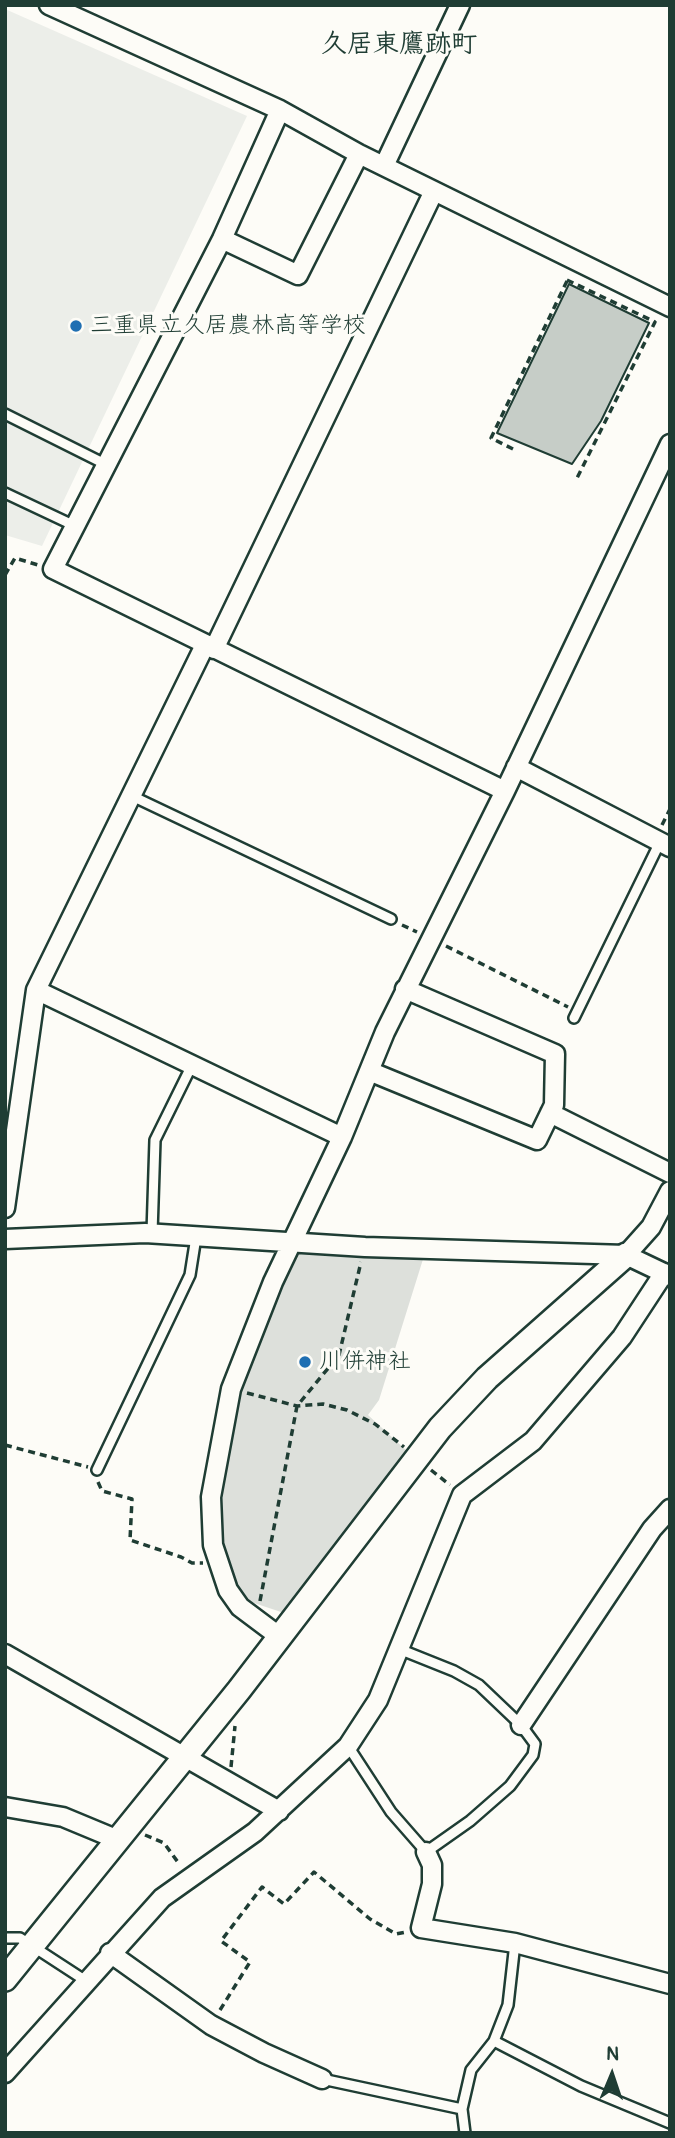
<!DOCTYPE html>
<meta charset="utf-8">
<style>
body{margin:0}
#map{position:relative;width:675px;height:2138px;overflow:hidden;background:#fdfcf7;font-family:Pangolin,sans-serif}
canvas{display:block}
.frame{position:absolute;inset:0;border:7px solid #1f3d34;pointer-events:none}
.north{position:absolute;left:577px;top:2040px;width:70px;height:70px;-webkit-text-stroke:5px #fdfcf7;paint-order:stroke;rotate:2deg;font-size:19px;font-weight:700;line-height:28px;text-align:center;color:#1f3d34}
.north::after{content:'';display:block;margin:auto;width:24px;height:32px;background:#1f3d34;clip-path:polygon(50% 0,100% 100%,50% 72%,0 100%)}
</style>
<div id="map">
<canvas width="675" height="2138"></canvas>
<div class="frame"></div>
<div class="north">N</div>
</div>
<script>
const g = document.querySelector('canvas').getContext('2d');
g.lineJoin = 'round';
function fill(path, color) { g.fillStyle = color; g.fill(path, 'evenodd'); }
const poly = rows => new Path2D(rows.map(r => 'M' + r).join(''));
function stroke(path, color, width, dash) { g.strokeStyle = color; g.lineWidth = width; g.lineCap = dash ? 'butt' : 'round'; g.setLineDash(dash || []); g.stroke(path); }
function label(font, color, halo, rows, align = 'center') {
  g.font = font + ' Pangolin,"Klee One",sans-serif'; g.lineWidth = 6; g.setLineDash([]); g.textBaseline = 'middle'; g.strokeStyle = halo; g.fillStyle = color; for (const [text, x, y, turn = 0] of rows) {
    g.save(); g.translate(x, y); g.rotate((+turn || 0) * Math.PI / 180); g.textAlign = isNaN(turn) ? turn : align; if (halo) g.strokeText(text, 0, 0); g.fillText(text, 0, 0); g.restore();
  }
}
fill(poly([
 [5,9,247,116,42,546,5,535]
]), '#eceee9');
fill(poly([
 [301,1250,424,1256,379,1400,368,1415,408,1452,287,1614,251,1602,234,1581,221,1550,217,1507,227,1438,244,1374,293,1255]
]), '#dde0db');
const building = poly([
 [569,284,649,323,601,421,572,464,497,433,569,284]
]);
fill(building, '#c6cdc7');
stroke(building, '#1f3d34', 2);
const service = poly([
 [5,414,107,465],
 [5,493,75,526],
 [132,796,391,919],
 [574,1018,660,842],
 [152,1233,155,1140,192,1065],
 [97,1470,190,1275,196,1237],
 [348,1746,391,1812,426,1852,470,1821,510,1786,533,1755,535,1744,521,1725,479,1685,454,1671,399,1649],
 [5,1938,20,1938,86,1981],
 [494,2041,581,2086,670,2123],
 [322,2079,462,2109],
 [465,2133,462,2109,471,2070,494,2041,508,2005,515,1943]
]);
const minor = poly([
 [49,5,280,110,359,154,670,307],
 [280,110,222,239,53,569,505,791],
 [384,166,460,5],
 [222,239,298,275,359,154],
 [214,649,434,191],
 [516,767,670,847],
 [36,990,342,1137],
 [369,1071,537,1140,554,1105,555,1054,405,989],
 [550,1113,670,1173],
 [5,1208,36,990,205,645],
 [5,1239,145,1233,365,1247,626,1255,670,1276],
 [626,1255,651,1227,670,1191],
 [280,1637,240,1607,228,1590,213,1545,211,1497,231,1389,273,1282,342,1137,385,1032,505,791,670,444],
 [5,1654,279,1811],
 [521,1725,652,1529,670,1509],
 [5,1807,63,1817,116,1839],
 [426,1852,432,1865,432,1884,421,1928,515,1943,670,1984],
 [110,1953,211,2025,264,2053,322,2079],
 [5,2073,162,1898,255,1832,348,1746,378,1700,462,1495,533,1441,622,1337,664,1273]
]);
const tertiary = poly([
 [5,1979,239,1690,440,1428,487,1378,626,1255]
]);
stroke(service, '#1f3d34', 14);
stroke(minor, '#1f3d34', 23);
stroke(tertiary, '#1f3d34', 28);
stroke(poly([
 [567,280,655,322,577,478],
 [513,449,491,438,568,279],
 [5,575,15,558,38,565],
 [662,825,670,809],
 [402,925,417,932],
 [446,946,568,1007],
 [247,1393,297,1406,323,1404,347,1410,375,1424,404,1447],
 [5,1445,88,1467],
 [431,1470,450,1485],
 [98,1482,102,1491,132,1499,130,1540,181,1557,192,1563,203,1563],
 [260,1601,297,1406,339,1355,361,1262],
 [231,1767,235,1726],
 [145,1835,164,1843,180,1865],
 [220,2010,250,1962,221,1941,262,1887,284,1904,314,1872,370,1919,396,1934,406,1932]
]), '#1f3d34', 3.5, [7, 5]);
stroke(service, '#fdfcf7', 9);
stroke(minor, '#fdfcf7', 18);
stroke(tertiary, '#fdfcf7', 23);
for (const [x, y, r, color] of [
 [76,326,7,"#1f6fb2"],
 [305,1362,7,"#1f6fb2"]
]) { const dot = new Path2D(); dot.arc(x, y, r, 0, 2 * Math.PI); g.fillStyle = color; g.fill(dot); stroke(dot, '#fdfcf7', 2.5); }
label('23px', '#1f3d34', '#fdfcf7', [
 ["三重県立久居農林高等学校",90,326],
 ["川併神社",319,1362]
], 'left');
label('bold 26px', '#1f3d34', '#fdfcf7', [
 ["久居東鷹跡町",399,45]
]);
</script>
